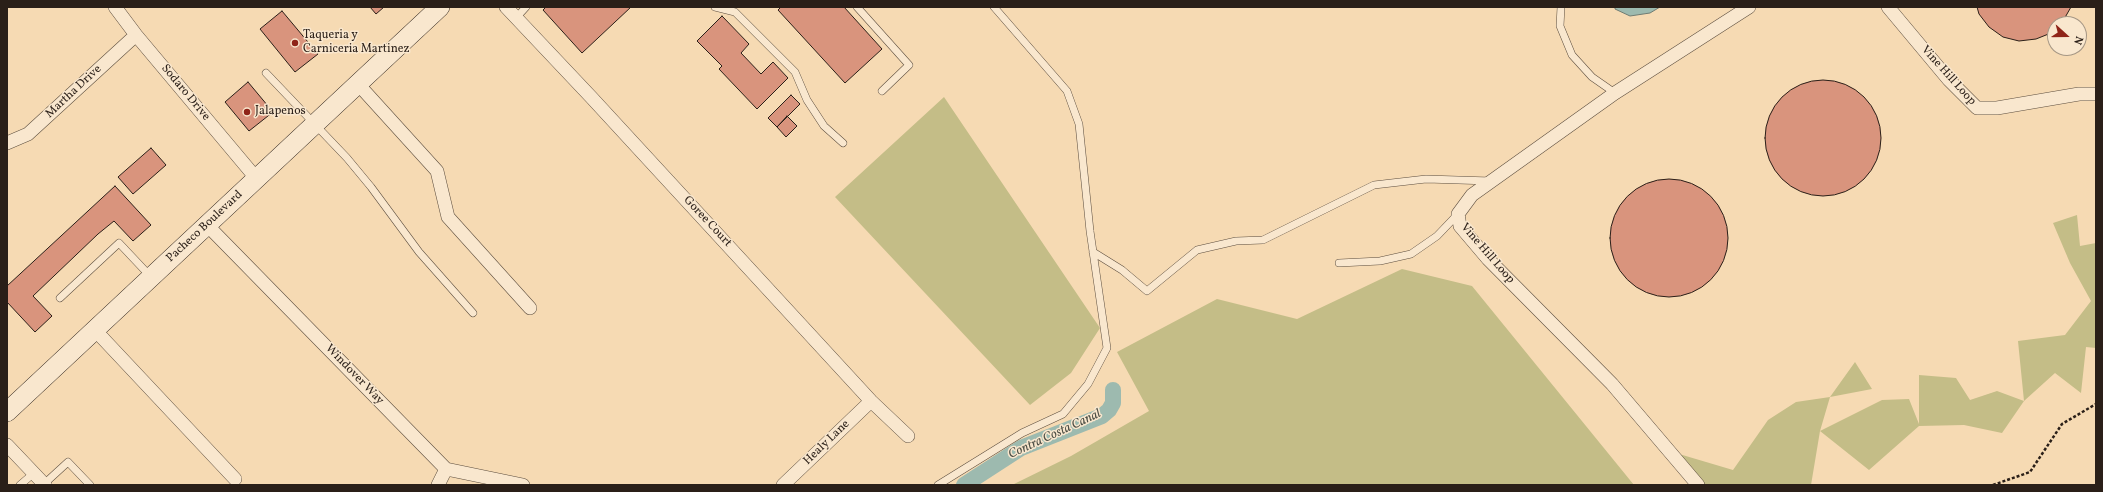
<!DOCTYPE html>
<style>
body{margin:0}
#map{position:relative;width:2103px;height:492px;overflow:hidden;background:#f6dab3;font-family:Vollkorn,serif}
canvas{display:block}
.frame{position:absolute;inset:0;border:8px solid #2a1f18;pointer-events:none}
.north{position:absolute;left:2047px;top:16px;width:40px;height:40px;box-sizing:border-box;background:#f9e7ce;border:1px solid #a69785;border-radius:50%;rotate:111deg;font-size:11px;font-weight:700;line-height:16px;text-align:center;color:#2a1f18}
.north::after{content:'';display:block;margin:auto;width:14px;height:18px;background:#8f2418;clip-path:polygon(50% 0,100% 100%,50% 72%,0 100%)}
</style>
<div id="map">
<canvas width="2103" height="492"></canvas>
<div class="frame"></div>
<div class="north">N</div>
</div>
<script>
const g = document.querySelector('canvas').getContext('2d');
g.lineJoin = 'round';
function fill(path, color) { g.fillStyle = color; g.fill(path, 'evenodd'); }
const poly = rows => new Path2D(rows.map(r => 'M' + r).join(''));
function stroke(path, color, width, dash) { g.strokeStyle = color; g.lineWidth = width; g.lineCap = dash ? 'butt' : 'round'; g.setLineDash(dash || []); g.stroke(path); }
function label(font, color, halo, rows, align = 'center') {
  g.font = font + ' Vollkorn,serif'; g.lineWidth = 3; g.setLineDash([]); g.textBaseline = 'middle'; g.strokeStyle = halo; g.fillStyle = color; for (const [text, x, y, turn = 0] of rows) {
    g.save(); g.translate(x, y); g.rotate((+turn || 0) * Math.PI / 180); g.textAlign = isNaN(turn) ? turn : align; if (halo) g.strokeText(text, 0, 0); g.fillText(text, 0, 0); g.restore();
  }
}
fill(poly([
 [944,97,1100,328,1071,373,1030,405,835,197],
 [2077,215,2080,246,2096,243,2096,348,2086,347,2081,393,2055,373,2024,401,2002,433,1964,425,1919,426,1869,470,1820,431,1811,485,1698,485,1669,451,1733,470,1768,420,1796,402,1830,397,1855,362,1872,389,1830,397,1820,431,1882,400,1909,399,1919,424,1919,375,1956,378,1970,400,1997,391,2024,401,2018,341,2065,335,2091,301,2070,263,2053,223],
 [1402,269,1472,286,1634,485,1012,485,1071,456,1149,411,1117,352,1217,299,1297,319]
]), '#c4bd87');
const water = poly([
 [1615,7,1660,7,1650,13,1630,16,1615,9,1615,7]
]);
fill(water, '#9dbaaf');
stroke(water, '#6f7c73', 1);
stroke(poly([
 [964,485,1021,448,1102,416,1109,410,1113,403,1113,390]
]), '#9dbaaf', 16);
const building = poly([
 [370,7,384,7,376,14,370,7],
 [546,7,631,7,582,53,543,10,546,7],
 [781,7,844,7,882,49,845,83,778,10,781,7],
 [1977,7,2071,7,2063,21,2060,24,2055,24,2055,29,2051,33,2036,39,2019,41,2003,37,1989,27,1979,14,1977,7],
 [282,11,318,54,295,72,260,29,282,11],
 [722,16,749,44,741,53,761,74,773,62,788,78,757,109,719,69,722,66,697,41,722,16],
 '1765 138a58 58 0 1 1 116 0a58 58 0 1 1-116 0Z',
 [248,82,273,112,249,131,225,102,248,82],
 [791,95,800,104,777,127,768,118,791,95],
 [787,116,797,126,786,137,777,127,787,116],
 [151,148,166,165,133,194,118,177,151,148],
 '1610 238a59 59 0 1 1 118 0a59 59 0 1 1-118 0Z',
 [115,186,151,225,133,241,114,221,98,234,33,296,52,316,35,332,7,302,7,286,115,186]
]);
fill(building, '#d9947d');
stroke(building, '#2a1f18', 1);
const service = poly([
 [715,7,735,12,795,72,807,100,824,126,843,143],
 [857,7,909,65,882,91],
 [1561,7,1560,26,1572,55,1592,77,1615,93],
 [516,18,526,7],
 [266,73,347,158,371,187,419,252,473,313],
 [1093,252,1122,270,1147,291,1197,250,1236,241,1263,240,1374,185,1426,179,1491,181],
 [1339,263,1380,261,1411,254,1437,236,1458,214],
 [60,298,119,243,151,277],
 [44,484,68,462,90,485],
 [20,485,34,473],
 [938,485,1022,433,1063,414,1088,384,1107,348,1090,231,1079,124,1067,91,994,7]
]);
const minor = poly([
 [115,7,136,35,256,178],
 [506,7,591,97,871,401,908,436],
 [1888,7,1949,80,1977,108,1997,108,2079,94,2096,94],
 [358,84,437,171,448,217,530,308],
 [7,143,28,134,136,35],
 [207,225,446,469,523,485],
 [95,330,235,479],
 [7,445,45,485],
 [438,485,446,469],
 [783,485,871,401],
 [1698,485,1612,384,1488,259,1460,226,1458,214,1472,195,1615,93,1749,7]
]);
const secondary = poly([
 [7,412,440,7]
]);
stroke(service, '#5d4e3f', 8);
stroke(minor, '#5d4e3f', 14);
stroke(secondary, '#2a1f18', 20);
stroke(poly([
 [1993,485,2030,472,2062,424,2096,404]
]), '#2a1f18', 2.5, [3, 2]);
stroke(service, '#f9e7ce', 7);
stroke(minor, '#f9e7ce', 13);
stroke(secondary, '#f9e7ce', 19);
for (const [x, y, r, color] of [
 [295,43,4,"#8f2418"],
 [247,112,4,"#8f2418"]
]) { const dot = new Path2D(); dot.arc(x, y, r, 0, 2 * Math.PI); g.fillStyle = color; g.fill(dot); stroke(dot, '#f9e7ce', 1.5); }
label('12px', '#2a1f18', '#f9e7ce', [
 ["Taqueria y",303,36],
 ["Carniceria Martinez",303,50],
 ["Jalapenos",255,112]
], 'left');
label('12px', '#2a1f18', '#f9e7ce', [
 ["Vine Hill Loop",1948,76,48],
 ["Martha Drive",74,92,-43],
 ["Sodaro Drive",185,93,50],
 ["Goree Court",707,222,47],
 ["Pacheco Boulevard",205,227,-43],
 ["Vine Hill Loop",1487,254,49],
 ["Windover Way",354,375,46],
 ["Healy Lane",827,443,-44]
]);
label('italic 13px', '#4c4e45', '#f9e7ce', [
 ["Contra Costa Canal",1055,435,-25]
]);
</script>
